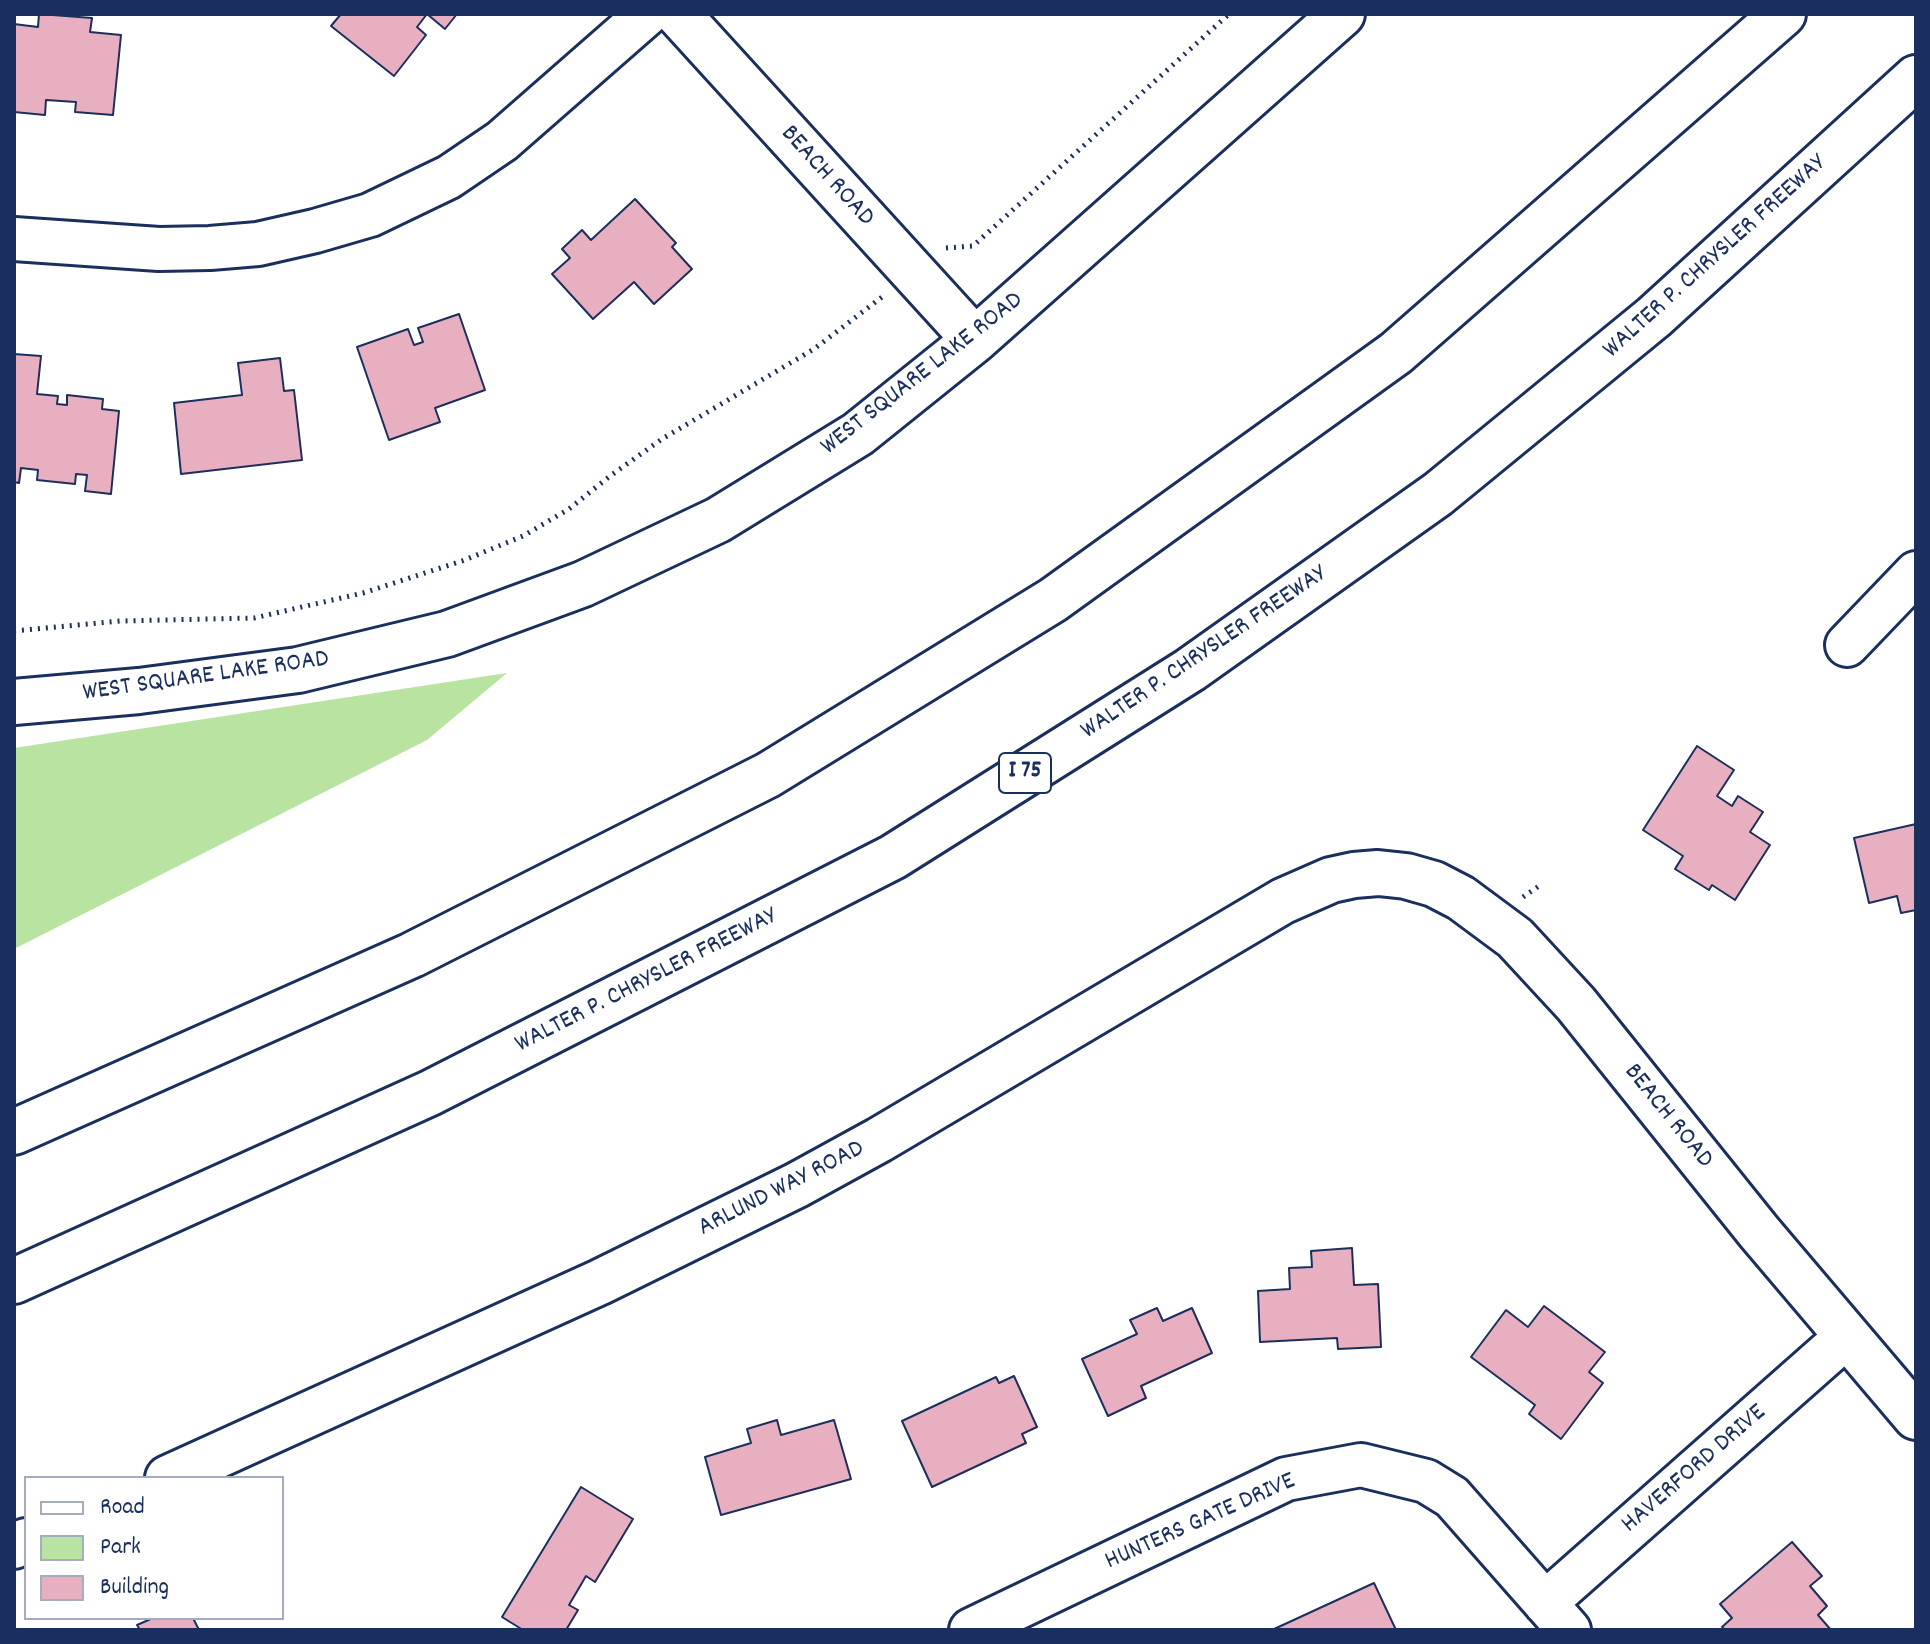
<!DOCTYPE html>
<style>
body{margin:0}
#map{position:relative;width:1930px;height:1644px;overflow:hidden;background:#fff;font-family:Dekko,sans-serif}
canvas{display:block}
.frame{position:absolute;inset:0;border:16px solid #1b2f5e;pointer-events:none}
.legend{position:absolute;left:24px;top:1476px;width:260px;height:144px;box-sizing:border-box;background:#fff;border:2px solid #a4acbf;margin:0;padding:10px 14px;list-style:none;font-size:24px;color:#1b2f5e}
.legend li{display:flex;align-items:center;gap:16px;height:40px}
.legend b{width:40px;border:2px solid #a4acbf}
</style>
<div id="map">
<canvas width="1930" height="1644"></canvas>
<div class="frame"></div>
<ul class="legend">
<li><b style="height:10px;background:#fff"></b>Road</li>
<li><b style="height:22px;background:#b8e3a0"></b>Park</li>
<li><b style="height:22px;background:#e8afc0"></b>Building</li>
</ul>
</div>
<script>
const g = document.querySelector('canvas').getContext('2d');
g.lineJoin = 'round';
function fill(path, color) { g.fillStyle = color; g.fill(path, 'evenodd'); }
const poly = rows => new Path2D(rows.map(r => 'M' + r).join(''));
function stroke(path, color, width, dash) { g.strokeStyle = color; g.lineWidth = width; g.lineCap = dash ? 'butt' : 'round'; g.setLineDash(dash || []); g.stroke(path); }
function label(font, color, halo, rows, align = 'center') {
  g.font = font + ' Dekko,sans-serif'; g.lineWidth = 8; g.setLineDash([]); g.textBaseline = 'middle'; g.strokeStyle = halo; g.fillStyle = color; for (const [text, x, y, turn = 0] of rows) {
    g.save(); g.translate(x, y); g.rotate((+turn || 0) * Math.PI / 180); g.textAlign = isNaN(turn) ? turn : align; if (halo) g.strokeText(text, 0, 0); g.fillText(text, 0, 0); g.restore();
  }
}
fill(poly([
 [507,673,427,740,14,949,14,748]
]), '#b8e3a0');
const building = poly([
 [39,14,92,18,90,32,121,35,113,115,75,112,76,102,46,100,45,115,14,112,14,24,38,27,39,14],
 [341,14,457,14,445,29,427,14,417,27,426,35,394,76,331,26,341,14],
 [635,199,676,243,672,247,692,269,654,304,634,282,593,319,552,274,570,258,562,249,582,230,591,240,635,199],
 [459,314,485,390,435,408,440,422,389,440,357,347,408,329,414,345,423,342,418,328,459,314],
 [14,354,41,356,37,394,58,396,57,404,67,405,67,395,103,399,102,409,119,411,111,494,85,491,87,475,76,474,75,484,37,480,38,470,21,468,19,483,14,482,14,354],
 [280,358,284,391,294,390,302,460,181,474,174,403,242,395,238,363,280,358],
 [1697,746,1734,770,1717,796,1732,806,1738,796,1763,812,1750,832,1770,845,1735,900,1712,885,1709,890,1675,869,1683,856,1643,830,1697,746],
 [1916,824,1916,910,1901,913,1897,896,1869,903,1854,838,1916,824],
 [1352,1248,1354,1285,1378,1284,1381,1347,1338,1349,1337,1338,1260,1342,1258,1291,1290,1289,1289,1268,1312,1267,1311,1251,1352,1248],
 [1544,1306,1605,1352,1589,1372,1603,1383,1561,1439,1529,1414,1535,1405,1471,1357,1506,1310,1528,1327,1544,1306],
 [1157,1308,1163,1321,1192,1308,1212,1353,1141,1386,1146,1398,1108,1416,1082,1359,1137,1334,1130,1320,1157,1308],
 [1014,1376,1037,1427,1022,1434,1026,1443,932,1487,902,1421,996,1377,999,1383,1014,1376],
 [777,1420,781,1435,834,1420,851,1479,721,1515,705,1457,751,1443,747,1429,777,1420],
 [581,1487,633,1519,595,1582,586,1576,569,1605,578,1610,566,1630,523,1630,502,1617,581,1487],
 [1792,1542,1822,1576,1810,1586,1827,1606,1818,1615,1831,1630,1725,1630,1722,1627,1732,1618,1720,1604,1792,1542],
 [1374,1583,1396,1630,1272,1630,1374,1583],
 [153,1618,193,1618,199,1630,140,1630,137,1625,153,1618]
]);
fill(building, '#e8afc0');
stroke(building, '#1b2f5e', 2);
const street = poly([
 [14,239,159,249,210,248,258,244,315,231,370,215,449,177,502,141,647,14],
 [1847,645,1916,573],
 [1545,1603,1846,1337],
 [971,1630,1286,1479,1361,1465,1426,1481,1452,1497,1569,1630]
]);
const secondary = poly([
 [678,14,975,340],
 [14,702,139,691,298,670,447,634,583,584,718,520,858,434,975,340,1342,14],
 [168,1478,600,1282,797,1185,879,1140,1283,901,1331,880,1354,875,1378,873,1406,876,1434,884,1461,898,1515,938,1576,1004,1759,1232,1916,1417],
 [14,1546,26,1541]
]);
const highway = poly([
 [14,1132,412,955,768,775,1053,600,1396,353,1783,14],
 [14,1281,430,1093,893,857,1190,670,1438,494,1654,317,1916,78]
]);
stroke(street, '#1b2f5e', 48);
stroke(secondary, '#1b2f5e', 50);
stroke(highway, '#1b2f5e', 50);
stroke(poly([
 [946,248,973,246,1229,14],
 [14,631,120,621,254,618,363,593,462,561,523,536,569,509,610,476,662,439,814,349,882,297],
 [1523,897,1539,886]
]), '#1b2f5e', 5, [2, 6]);
stroke(street, '#fff', 42);
stroke(secondary, '#fff', 44);
stroke(highway, '#fff', 44);
for (const [x, y, w] of [
 [1025,773,52]
]) { const box = new Path2D(); box.roundRect(x - w / 2, y - 20, w, 40, 6); g.fillStyle = '#fff'; g.fill(box); stroke(box, '#1b2f5e', 2); }
label('bold 24px', '#1b2f5e', null, [
 ["I 75",1025,773]
]);
label('26px', '#1b2f5e', '#fff', [
 ["BEACH ROAD",826,177,48],
 ["WALTER P. CHRYSLER FREEWAY",1716,258,-42],
 ["WEST SQUARE LAKE ROAD",923,375,-38],
 ["WALTER P. CHRYSLER FREEWAY",1205,654,-34],
 ["WEST SQUARE LAKE ROAD",206,678,-8],
 ["WALTER P. CHRYSLER FREEWAY",647,982,-27],
 ["BEACH ROAD",1667,1117,51],
 ["ARLUND WAY ROAD",782,1190,-27],
 ["HAVERFORD DRIVE",1695,1470,-41],
 ["HUNTERS GATE DRIVE",1201,1523,-24]
]);
</script>
